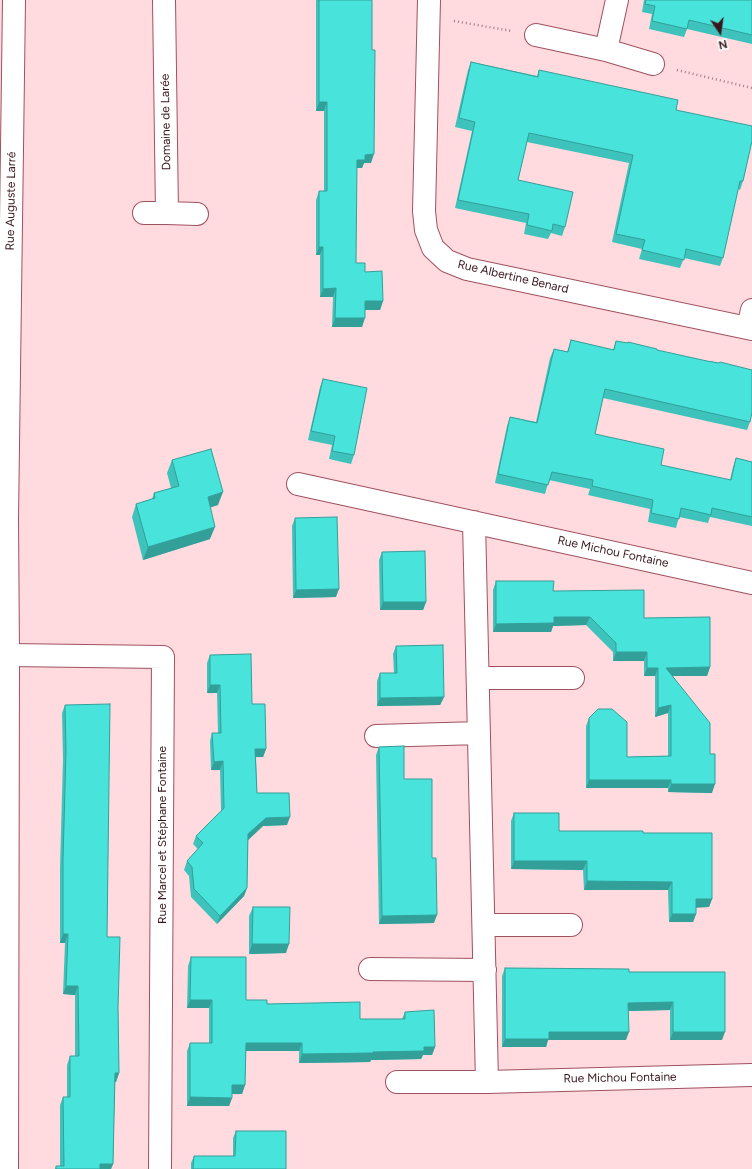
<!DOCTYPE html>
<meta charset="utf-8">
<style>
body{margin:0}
#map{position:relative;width:752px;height:1169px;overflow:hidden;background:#ffdade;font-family:Figtree,sans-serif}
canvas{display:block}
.north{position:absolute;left:700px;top:12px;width:40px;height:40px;-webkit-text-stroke:3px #fff;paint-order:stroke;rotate:167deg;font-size:11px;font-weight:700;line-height:16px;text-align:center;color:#37171d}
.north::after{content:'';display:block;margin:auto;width:14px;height:18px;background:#37171d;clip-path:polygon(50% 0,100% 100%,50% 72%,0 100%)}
</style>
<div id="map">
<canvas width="752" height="1169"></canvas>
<div class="north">N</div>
</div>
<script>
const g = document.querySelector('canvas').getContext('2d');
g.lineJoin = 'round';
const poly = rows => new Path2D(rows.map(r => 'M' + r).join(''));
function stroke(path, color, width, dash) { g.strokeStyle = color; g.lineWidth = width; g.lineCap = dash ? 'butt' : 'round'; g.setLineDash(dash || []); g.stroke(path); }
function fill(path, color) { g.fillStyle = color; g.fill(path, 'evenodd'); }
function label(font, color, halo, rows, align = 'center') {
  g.font = font + ' Figtree,sans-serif'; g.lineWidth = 3; g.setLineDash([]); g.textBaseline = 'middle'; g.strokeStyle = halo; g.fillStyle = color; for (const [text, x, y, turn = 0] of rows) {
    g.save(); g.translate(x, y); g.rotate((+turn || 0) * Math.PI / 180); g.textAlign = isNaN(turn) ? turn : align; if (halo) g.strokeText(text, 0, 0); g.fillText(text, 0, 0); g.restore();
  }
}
const minor = poly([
 [164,0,167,213,197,214],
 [429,0,424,211,426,230,433,248,447,261,467,269,752,329],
 [536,35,606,50,653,64],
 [606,50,617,0],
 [144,213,167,213],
 [748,328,752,310],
 [298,484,752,583],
 [474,522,487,1082],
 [8,655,163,657,160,1169],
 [478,678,573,678],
 [376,736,479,733],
 [484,925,571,925],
 [370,969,485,970],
 [397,1082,487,1082,752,1075]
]);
const tertiary = poly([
 [7,1169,8,655,7,519,14,0]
]);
stroke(minor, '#9f5260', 24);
stroke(tertiary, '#9f5260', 24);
stroke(poly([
 [454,21,512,31],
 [677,70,752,88]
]), '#a17e83', 2.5, [1, 3]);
stroke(minor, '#fff', 22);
stroke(tertiary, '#fff', 22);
fill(poly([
 [316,0,372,0,371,163,364,163,362,168,356,168,356,263,365,272,383,301,380,310,365,310,362,327,332,327,333,297,320,297,320,255,316,255,316,200,319,191,324,191,324,111,316,111],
 [644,0,752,0,752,44,687,29,684,37,649,29,652,14,642,12],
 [471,62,537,76,539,70,676,110,743,181,740,190,738,189,723,258,720,266,684,258,680,268,639,259,642,249,612,242,629,163,527,142,518,180,565,227,562,236,551,233,548,239,524,234,526,223,455,208,472,131,455,127,468,70],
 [571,340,613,350,616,341,657,350,750,422,747,430,603,398,595,434,661,465,730,480,733,467,736,458,752,462,752,526,710,517,708,523,679,517,676,528,648,522,650,509,588,495,590,489,549,480,545,494,495,483,507,426,510,417,536,422,550,358,554,349,567,352],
 [323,379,354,455,351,464,329,459,332,445,308,440,320,387],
 [172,460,218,505,210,507,210,539,143,560,132,517,136,504,152,499,154,493,171,488,167,473],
 [295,518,336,597,293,598,292,526],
 [382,552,426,602,423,610,380,610,379,560],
 [496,581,553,591,644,618,710,667,707,676,673,676,710,754,712,793,668,792,668,788,586,788,586,726,589,718,627,757,668,756,668,713,655,717,655,676,644,676,644,661,613,661,613,652,586,625,553,626,551,632,493,632,493,590],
 [396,646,444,697,440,705,377,706,377,681,380,673,394,673,393,654],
 [210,655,252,704,266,749,263,757,256,757,257,793,287,825,263,826,248,840,247,888,244,896,217,924,191,897,189,876,184,870,187,861,198,849,193,844,196,836,221,811,220,770,211,770,210,741,212,733,218,733,217,693,207,693,207,663],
 [65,705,107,937,118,1008,119,1073,116,1082,115,1082,113,1164,111,1169,55,1169,56,1166,60,1166,60,1105,63,1097,67,1097,67,1065,70,1056,75,1056,75,995,63,994,65,943,60,943,60,868,63,759,62,713],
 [379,747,404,779,432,858,434,923,379,924,376,755],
 [514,813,559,831,643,833,712,899,709,907,696,907,696,914,693,922,669,922,668,890,584,890,583,870,511,869,511,821],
 [253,907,286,953,249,954,249,916],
 [191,957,246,1000,360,1019,402,1019,405,1012,435,1047,432,1055,423,1055,421,1059,371,1060,370,1062,299,1063,299,1051,246,1051,245,1085,242,1094,232,1094,232,1098,229,1106,187,1106,187,1051,190,1043,209,1043,209,1008,187,1008,188,966],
 [505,968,629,972,725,972,722,1040,670,1040,670,1010,628,1011,626,1040,548,1040,546,1047,502,1047,502,976],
 [236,1131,286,1169,191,1169,191,1163,194,1156,233,1156,233,1138]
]), '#3ec3bc');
fill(poly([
 [319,102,327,102,324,111,316,111],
 [374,154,371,163,364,163,362,168,354,168,357,160,365,155],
 [319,247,323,247,320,255,316,255],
 [336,288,333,297,320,297,323,289],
 [365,301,383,301,380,310,362,310],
 [335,318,365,318,362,327,332,327],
 [223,492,218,505,203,510,208,497],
 [215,527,210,539,143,560,148,547],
 [339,589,336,597,293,598,296,590],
 [383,602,426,602,423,610,380,610],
 [554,617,590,617,586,625,553,626,551,632,493,632,496,624],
 [616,652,647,652,644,661,613,661],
 [710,667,707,676,663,676,666,668],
 [647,668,658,668,655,676,644,676],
 [210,685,220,685,217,693,207,693],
 [444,697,440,705,377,706,380,698],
 [671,705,668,713,655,717,658,708],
 [255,749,266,749,263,757,252,757],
 [223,761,220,770,211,770,214,762],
 [589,780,671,780,668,788,586,788],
 [671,784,715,784,712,793,668,792],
 [290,817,287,825,263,826,246,842,248,834,266,818],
 [514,861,587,861,583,870,511,869],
 [587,881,672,882,668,890,584,890],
 [247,888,244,896,217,924,220,916],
 [696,899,712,899,709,907,693,908],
 [672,914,696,914,693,922,669,922],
 [437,915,434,923,379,924,382,916],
 [63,934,68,934,65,943,60,943],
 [252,944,289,944,286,953,249,954],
 [66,986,78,986,75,995,63,994],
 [190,1000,212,1000,209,1008,187,1008],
 [673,1002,670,1010,625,1011,628,1003],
 [549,1032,629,1032,626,1040,548,1040,546,1047,502,1047,505,1039],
 [673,1032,725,1032,722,1040,670,1040],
 [246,1043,302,1043,299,1051,243,1051],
 [424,1047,435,1047,432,1055,423,1055,421,1059,371,1060,370,1062,299,1063,302,1054,373,1052],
 [115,1073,119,1073,116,1082,112,1082],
 [232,1085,245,1085,242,1094,229,1094],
 [190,1097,232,1098,229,1106,187,1106],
 [100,1164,113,1164,111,1169,98,1169]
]), '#329f99');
const building = poly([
 [319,0,372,0,372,50,375,50,374,154,365,155,365,160,357,160,356,263,365,263,365,272,382,271,383,301,365,301,365,318,335,318,336,288,323,289,323,247,319,247,319,191,327,191,327,102,319,102,319,0],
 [646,0,752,0,752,35,689,20,687,29,652,21,655,6,645,4,646,0],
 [471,62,538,77,539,70,678,100,676,110,752,126,752,141,743,181,740,181,723,258,686,249,684,260,642,250,645,240,616,234,633,155,529,133,518,180,573,192,565,227,553,224,552,231,527,225,529,214,458,200,475,122,459,118,471,62],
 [571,340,614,350,616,341,628,343,628,342,657,349,657,350,707,361,719,363,720,362,752,370,752,412,750,422,605,389,595,434,664,449,661,465,731,480,736,458,752,462,752,517,712,508,711,515,681,508,679,519,651,513,653,500,592,486,593,480,552,472,548,485,498,474,510,417,537,423,554,349,568,352,571,340],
 [323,379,367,388,354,455,332,451,335,436,311,431,323,379],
 [211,449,223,492,208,497,215,527,148,547,136,504,155,498,154,493,179,486,172,460,211,449],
 [337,517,339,589,296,590,295,518,337,517],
 [425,551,426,602,383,602,382,552,425,551],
 [496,581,554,581,553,591,644,590,644,618,710,617,710,667,666,668,710,723,710,754,715,754,715,784,671,784,671,780,589,780,589,718,598,709,612,709,627,722,627,757,671,756,671,705,658,708,658,668,647,668,647,652,616,652,616,643,590,617,554,617,554,623,496,624,496,581],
 [443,645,444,697,380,698,380,673,397,673,396,646,443,645],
 [251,654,252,704,265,704,266,749,255,749,257,793,289,793,290,817,266,818,248,834,247,888,220,916,194,889,192,867,187,861,203,843,196,836,224,808,223,761,214,762,212,733,221,733,220,685,210,685,210,655,251,654],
 [110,704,107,937,120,937,118,1008,119,1073,115,1073,113,1164,100,1164,100,1169,56,1169,56,1166,64,1166,63,1097,70,1097,70,1056,79,1056,78,986,66,986,68,934,63,934,63,859,66,751,65,705,110,704],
 [404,746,404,779,432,779,432,858,436,858,437,915,382,916,379,747,404,746],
 [514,813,559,813,559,831,643,831,643,833,712,833,712,899,696,899,696,914,672,914,672,882,587,881,587,861,514,861,514,813],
 [253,907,290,907,289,944,252,944,253,907],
 [191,957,246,957,246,1000,267,1000,267,1004,360,1002,360,1019,405,1019,405,1012,434,1010,435,1047,424,1047,424,1051,373,1052,373,1053,302,1054,302,1043,246,1043,245,1085,232,1085,232,1098,190,1097,190,1043,212,1043,212,1000,190,1000,191,957],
 [505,968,629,969,629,972,725,972,725,1032,673,1032,673,1002,628,1003,629,1032,549,1032,549,1039,505,1039,505,968],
 [236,1131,286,1131,286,1169,193,1169,194,1156,235,1156,236,1131]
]);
fill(building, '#48e3db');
stroke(building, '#329f99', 1);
label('12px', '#37171d', '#fff', [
 ["Domaine de Larée",166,122,-91],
 ["Rue Auguste Larré",11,201,-89],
 ["Rue Albertine Benard",513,277,13],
 ["Rue Michou Fontaine",613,552,12],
 ["Rue Marcel et Stéphane Fontaine",162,835,-90],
 ["Rue Michou Fontaine",620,1078,-1]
]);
</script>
